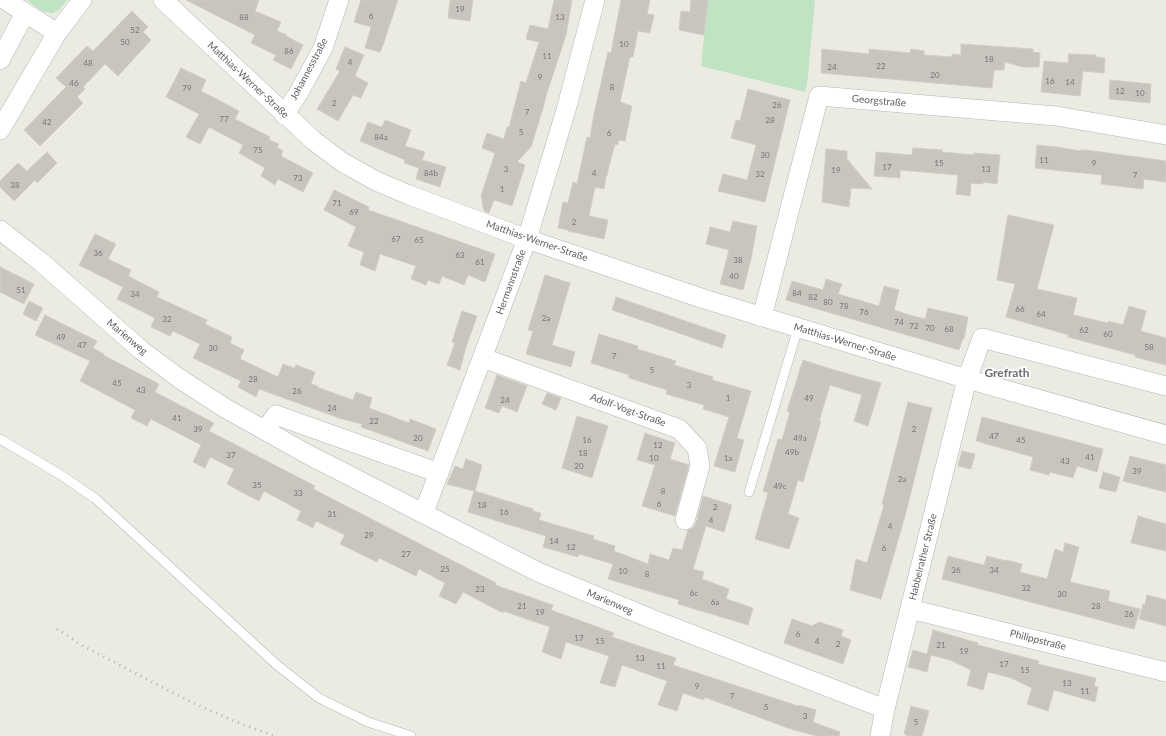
<!DOCTYPE html>
<meta charset="utf-8">
<style>
body{margin:0}
canvas{display:block;background:#ecebe2}
</style>
<canvas width="1166" height="736"></canvas>
<script>
const g = document.querySelector('canvas').getContext('2d');
g.lineJoin = 'round';
function fill(path, color) { g.fillStyle = color; g.fill(path, 'evenodd'); }
const poly = rows => new Path2D(rows.map(r => 'M' + r).join(''));
function stroke(path, color, width, dash) { g.strokeStyle = color; g.lineWidth = width; g.lineCap = dash ? 'butt' : 'round'; g.setLineDash(dash || []); g.stroke(path); }
function label(font, color, halo, rows, align = 'center') {
  g.font = font + ' Lato,sans-serif'; g.lineWidth = 3.5; g.setLineDash([]); g.textBaseline = 'middle'; g.strokeStyle = halo; g.fillStyle = color; for (const [text, x, y, turn = 0] of rows) {
    g.save(); g.translate(x, y); g.rotate((+turn || 0) * Math.PI / 180); g.textAlign = isNaN(turn) ? turn : align; if (halo) g.strokeText(text, 0, 0); g.fillText(text, 0, 0); g.restore();
  }
}
fill(poly([
 [27,0,67,0,59,10,52,13,42,11],
 [708,0,815,0,807,85,805,92,701,66]
]), '#c0e3c4');
const building = poly([
 [186,0,259,0,255,11,281,22,277,31,287,35,286,36,303,45,291,69,273,60,276,55,251,43,255,35,186,0],
 [361,0,398,0,383,45,380,52,365,48,371,27,354,22,361,0],
 [450,0,473,0,470,21,448,18,450,0],
 [554,0,572,0,566,35,546,96,544,105,531,147,517,162,525,165,512,206,494,200,489,213,484,211,481,196,495,153,482,148,487,133,504,139,507,127,509,127,521,81,526,83,539,42,526,39,530,25,548,29,554,0],
 [621,0,650,0,647,14,654,15,650,33,638,31,633,57,630,57,620,102,632,106,625,141,619,140,618,145,615,144,609,166,607,176,606,176,604,189,595,187,589,216,608,220,604,239,568,231,568,230,558,228,563,202,568,203,573,182,577,184,587,137,590,138,594,114,608,52,611,53,621,0],
 [691,0,708,0,704,35,679,30,681,11,690,12,691,0],
 [132,11,148,27,143,32,151,40,118,76,105,64,83,87,85,89,77,97,83,103,40,146,24,130,66,87,56,78,87,46,93,51,132,11],
 [961,44,1033,49,1033,52,1040,53,1039,67,1023,67,1005,62,1004,70,994,70,992,88,821,73,822,49,869,54,869,49,910,53,911,49,924,51,924,55,952,57,952,54,961,55,961,44],
 [345,47,364,55,355,76,368,83,361,98,353,95,338,121,317,109,340,71,336,69,345,47],
 [1069,54,1096,55,1096,57,1105,58,1104,73,1083,71,1080,96,1041,92,1044,61,1068,63,1069,54],
 [181,68,206,80,201,91,239,111,235,119,270,137,269,140,279,144,277,147,283,151,281,156,313,173,303,192,278,179,275,185,261,176,265,168,239,153,243,145,209,127,200,144,186,137,199,114,166,97,181,68],
 [1110,80,1151,84,1150,103,1109,99,1110,80],
 [748,89,790,100,765,202,718,191,723,174,747,180,756,145,731,138,736,120,740,121,748,89],
 [385,120,411,130,405,146,425,152,422,160,446,167,440,187,416,179,419,168,404,163,405,160,360,141,368,122,382,127,385,120],
 [1037,145,1057,147,1080,151,1081,150,1086,150,1166,161,1166,182,1144,179,1143,189,1101,184,1102,175,1035,168,1037,145],
 [913,148,942,150,942,152,974,155,974,153,1000,155,997,184,983,182,983,184,971,183,970,196,956,194,958,175,900,170,900,178,874,176,876,152,912,155,913,148],
 [826,149,847,151,847,159,872,189,851,188,849,207,822,202,826,149],
 [47,152,57,163,37,183,35,180,14,201,0,187,0,181,18,163,27,171,47,152],
 [334,190,369,207,368,210,495,254,485,282,468,275,464,285,442,276,439,284,428,280,426,285,411,279,416,266,380,254,375,271,360,265,364,252,348,246,356,227,324,210,334,190],
 [1008,215,1054,225,1037,289,1077,298,1073,315,1108,323,1109,321,1123,325,1129,306,1146,311,1141,331,1166,338,1166,365,1135,357,1135,355,1068,337,1069,335,1006,317,1015,284,997,280,1008,215],
 [733,221,757,226,751,259,743,290,720,284,729,250,706,244,710,227,730,232,733,221],
 [95,234,116,244,108,259,131,270,128,276,159,292,157,297,207,320,205,324,232,337,230,343,244,350,240,359,278,377,283,364,294,368,296,365,315,372,311,384,318,386,317,387,353,400,356,392,372,398,369,408,409,423,410,419,436,429,428,451,361,427,362,424,339,418,259,389,256,397,238,387,241,381,193,358,200,344,173,331,170,336,151,327,155,318,117,299,123,287,79,265,95,234],
 [0,267,34,284,24,304,0,292,0,267],
 [545,275,570,283,552,345,575,352,571,367,526,354,533,331,528,330,545,275],
 [826,279,842,284,838,294,879,306,884,286,899,290,894,310,909,315,925,319,928,308,968,317,964,339,963,338,959,350,786,300,792,281,823,290,826,279],
 [616,297,726,335,722,348,612,310,616,297],
 [29,301,43,308,36,321,23,314,29,301],
 [462,311,477,316,466,347,460,370,447,365,455,343,452,342,462,311],
 [45,315,97,341,93,348,104,354,103,355,159,384,155,392,214,423,209,431,315,486,313,489,496,583,495,585,553,605,551,610,614,633,612,637,676,658,673,665,798,706,799,705,816,710,813,722,840,732,839,736,816,736,788,728,704,697,704,700,683,693,677,711,658,705,667,681,622,665,615,687,600,683,609,656,566,642,561,659,542,652,550,627,503,611,503,613,463,592,456,604,439,596,445,583,419,569,416,576,379,558,377,562,340,544,345,535,316,521,313,528,297,520,301,511,264,491,259,501,243,493,227,484,234,469,210,457,205,468,193,462,201,445,151,419,147,426,131,418,135,410,80,381,90,361,35,335,45,315],
 [599,334,638,346,637,349,676,361,674,365,713,377,712,380,751,391,737,438,744,440,735,472,714,466,729,417,703,409,704,405,666,394,667,390,629,378,629,375,591,363,599,334],
 [803,360,834,370,881,383,868,426,854,421,862,395,830,385,819,421,821,421,803,482,798,480,788,514,799,518,789,549,755,539,768,493,763,491,778,439,782,440,790,412,787,411,803,360],
 [497,375,527,386,517,412,502,406,499,413,485,408,497,375],
 [547,393,561,398,556,410,542,404,547,393],
 [908,402,932,408,905,516,881,599,850,590,856,559,867,563,884,505,882,504,908,402],
 [577,416,608,426,592,478,562,468,577,416],
 [982,417,1103,449,1097,472,1077,466,1073,478,1050,472,1049,475,1030,470,1033,457,976,441,982,417],
 [645,433,675,443,670,459,689,465,675,516,642,506,655,465,637,460,645,433],
 [962,451,975,454,971,469,958,466,962,451],
 [1130,456,1166,465,1166,492,1123,481,1130,456],
 [466,459,482,465,475,491,533,509,533,511,541,513,539,520,594,536,593,539,615,546,614,551,648,564,650,554,669,560,673,548,682,550,688,530,693,528,696,523,703,496,732,505,724,532,706,526,693,569,704,572,702,579,729,589,726,599,753,608,748,625,678,604,679,600,608,579,613,564,579,554,578,557,543,547,546,536,468,512,474,491,447,484,455,466,463,469,466,459],
 [1103,472,1120,477,1116,492,1099,488,1103,472],
 [1138,516,1166,524,1166,551,1131,543,1138,516],
 [1065,543,1079,547,1070,582,1110,591,1108,601,1140,609,1134,629,942,579,948,556,984,565,987,556,1006,561,1006,560,1022,564,1020,572,1047,579,1055,549,1063,552,1065,543],
 [1147,595,1166,600,1166,626,1139,619,1143,604,1145,605,1147,595],
 [792,619,812,626,819,622,843,630,841,636,851,640,843,664,784,643,792,619],
 [933,630,978,643,978,645,1039,661,1038,664,1096,678,1094,686,1098,687,1095,702,1054,690,1048,711,1027,704,1032,688,1011,678,988,672,983,690,967,685,971,670,950,660,931,655,927,672,908,667,913,650,927,654,933,630],
 [911,706,929,711,922,736,906,736,906,734,904,734,911,706]
]);
fill(building, '#c8c5bf');
stroke(building, '#d1cec1', 1);
const service = poly([
 [0,439,61,475,96,499,277,665,319,698,368,722,411,736],
 [749,492,798,328]
]);
const minor = poly([
 [5,0,57,33],
 [163,0,314,141,342,162,376,181,409,195,527,239,704,299,967,379,1166,435],
 [0,60,25,13],
 [284,115,298,94,323,48,339,0],
 [0,130,57,33,82,0],
 [0,230,41,262,141,350,180,379,225,408,307,454,538,572,652,619,885,709],
 [762,317,819,96,1056,116,1166,135],
 [483,358,679,429,697,448,700,466,685,520],
 [265,430,276,415,439,473],
 [424,512,527,239,566,110,595,0],
 [910,609,1166,672],
 [880,736,885,709,967,379,982,338,1166,386]
]);
stroke(service, '#b3b4b9', 10);
stroke(minor, '#b3b4b9', 20);
stroke(service, '#fff', 9);
stroke(minor, '#fff', 19);
stroke(poly([
 [57,629,83,646,191,702,234,721,274,736]
]), '#b3b4b4', 3, [1, 5]);
label('8px', '#767779', null, [
 ["19",460,9],
 ["6",371,16],
 ["88",244,17],
 ["13",560,17],
 ["52",135,30],
 ["50",125,42],
 ["10",624,44],
 ["86",289,51],
 ["11",547,56],
 ["18",989,59],
 ["4",350,62],
 ["48",88,63],
 ["22",881,66],
 ["24",832,67],
 ["20",935,75],
 ["9",540,77],
 ["16",1050,81],
 ["14",1070,82],
 ["46",74,83],
 ["8",612,87],
 ["79",187,88],
 ["12",1120,91],
 ["10",1140,93],
 ["2",334,103],
 ["26",777,105],
 ["7",527,112],
 ["77",224,119],
 ["28",770,120],
 ["42",47,122],
 ["5",521,132],
 ["6",609,133],
 ["84a",381,137],
 ["75",258,150],
 ["30",765,155],
 ["11",1044,160],
 ["15",939,163],
 ["9",1094,163],
 ["17",887,167],
 ["3",506,169],
 ["13",986,169],
 ["19",836,170],
 ["84b",431,173],
 ["4",594,173],
 ["32",760,174],
 ["7",1135,175],
 ["73",298,178],
 ["38",15,185],
 ["1",502,189],
 ["71",337,203],
 ["69",354,212],
 ["2",574,222],
 ["67",396,239],
 ["65",419,240],
 ["36",98,253],
 ["63",460,255],
 ["38",738,260],
 ["61",480,262],
 ["40",734,276],
 ["51",21,290],
 ["84",797,293],
 ["34",135,294],
 ["82",813,297],
 ["80",828,302],
 ["78",844,306],
 ["66",1020,309],
 ["76",864,312],
 ["64",1041,314],
 ["2a",546,318],
 ["32",167,319],
 ["74",899,322],
 ["72",914,326],
 ["70",930,328],
 ["68",949,329],
 ["62",1084,330],
 ["60",1108,334],
 ["49",61,337],
 ["47",82,345],
 ["58",1149,347],
 ["30",213,348],
 ["7",614,356],
 ["5",652,370],
 ["28",253,379],
 ["45",117,383],
 ["3",689,385],
 ["43",141,390],
 ["26",297,391],
 ["1",728,398],
 ["49",809,398],
 ["24",505,400],
 ["24",332,408],
 ["41",177,418],
 ["22",374,421],
 ["39",198,429],
 ["2",914,429],
 ["47",994,436],
 ["20",418,438],
 ["49a",800,438],
 ["16",587,440],
 ["45",1021,440],
 ["12",658,445],
 ["49b",792,452],
 ["18",583,453],
 ["37",231,455],
 ["41",1090,457],
 ["10",654,458],
 ["1a",728,458],
 ["43",1065,461],
 ["20",579,466],
 ["39",1137,471],
 ["2a",902,479],
 ["35",257,485],
 ["49c",780,486],
 ["8",663,491],
 ["33",298,493],
 ["6",659,504],
 ["18",482,505],
 ["2",715,507],
 ["16",504,512],
 ["31",332,514],
 ["4",711,520],
 ["4",890,526],
 ["29",369,535],
 ["14",554,541],
 ["12",571,547],
 ["6",884,548],
 ["27",406,554],
 ["25",445,569],
 ["36",956,570],
 ["34",994,570],
 ["10",623,571],
 ["8",647,574],
 ["32",1026,588],
 ["23",480,589],
 ["6c",694,593],
 ["30",1062,594],
 ["6a",715,602],
 ["21",522,606],
 ["28",1096,606],
 ["19",540,612],
 ["26",1129,614],
 ["6",798,634],
 ["17",579,638],
 ["15",600,641],
 ["4",817,641],
 ["2",838,644],
 ["21",941,645],
 ["19",964,651],
 ["13",640,658],
 ["17",1004,664],
 ["11",661,666],
 ["15",1025,670],
 ["13",1067,683],
 ["9",697,686],
 ["11",1085,691],
 ["7",732,696],
 ["5",766,707],
 ["3",805,716],
 ["5",916,722]
]);
label('10px', '#5a5d62', '#fff', [
 ["Johannesstraße",309,69,-62],
 ["Matthias-Werner-Straße",248,80,43],
 ["Georgstraße",879,101,5],
 ["Matthias-Werner-Straße",537,241,19],
 ["Hermannstraße",511,282,-70],
 ["Marienweg",127,337,40],
 ["Matthias-Werner-Straße",845,342,17],
 ["Adolf-Vogt-Straße",628,410,20],
 ["Habbelrather Straße",923,557,-76],
 ["Marienweg",610,602,23],
 ["Philippstraße",1038,640,14]
]);
label('bold 12px', '#6b6f74', '#fff', [
 ["Grefrath",1007,373]
]);
</script>
